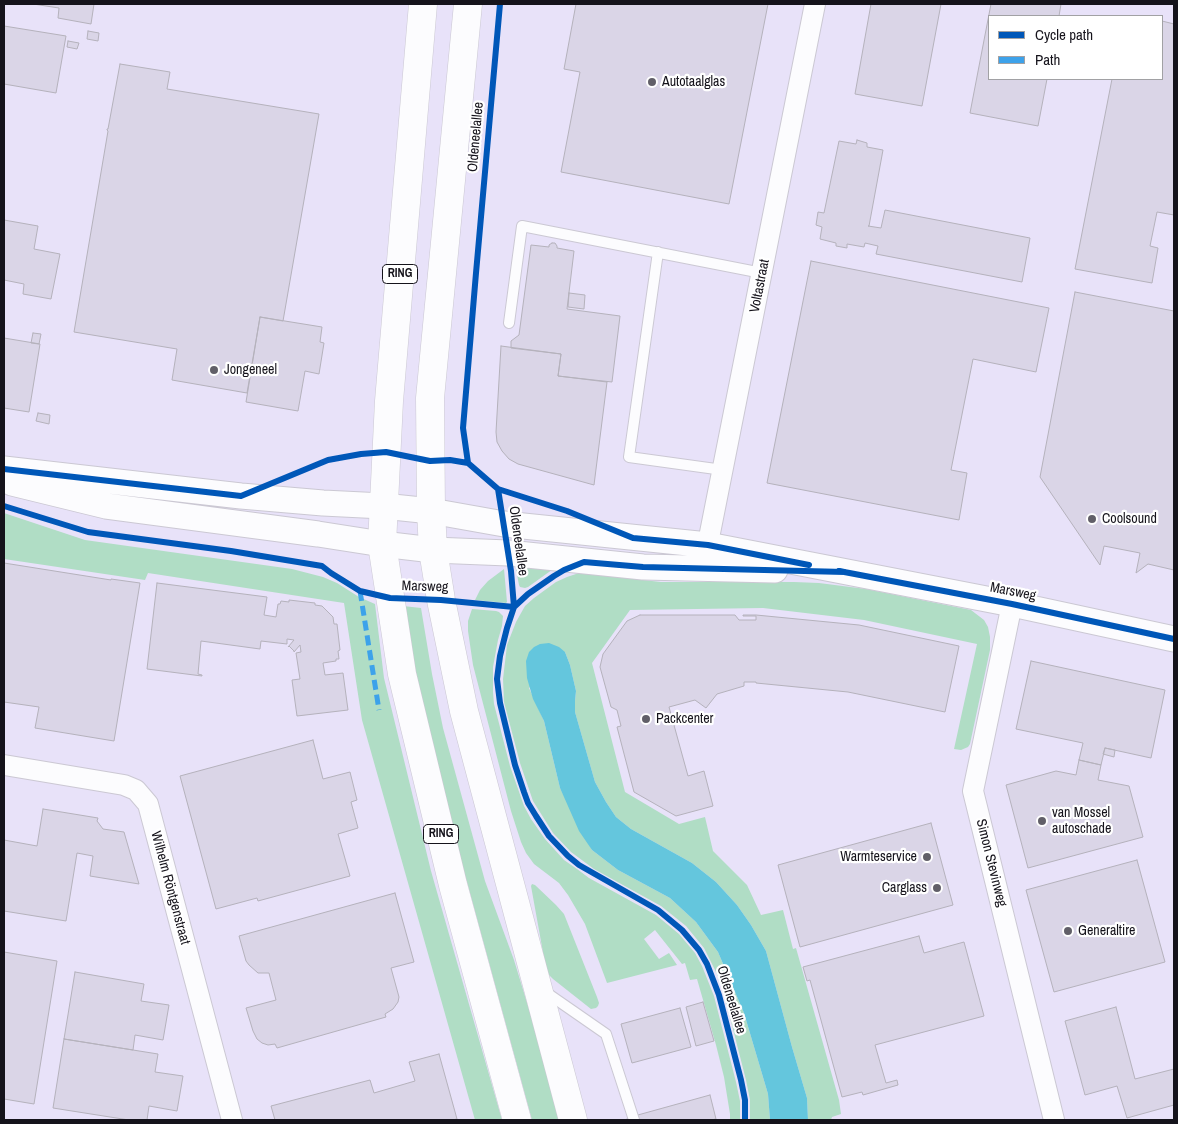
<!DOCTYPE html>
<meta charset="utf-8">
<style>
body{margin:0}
#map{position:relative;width:1178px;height:1124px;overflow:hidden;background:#eeebf7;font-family:"Archivo Narrow",sans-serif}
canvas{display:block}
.frame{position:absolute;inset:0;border:5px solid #15131b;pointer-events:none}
.legend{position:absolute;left:988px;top:15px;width:175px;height:65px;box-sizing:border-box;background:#fff;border:1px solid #a1a1a4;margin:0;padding:6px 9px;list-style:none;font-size:15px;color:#15131b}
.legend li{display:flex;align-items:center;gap:10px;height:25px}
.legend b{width:25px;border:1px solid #a1a1a4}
</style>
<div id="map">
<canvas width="1178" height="1124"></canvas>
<div class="frame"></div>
<ul class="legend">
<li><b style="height:6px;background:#0057b8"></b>Cycle path</li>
<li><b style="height:6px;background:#3da2ea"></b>Path</li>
</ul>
</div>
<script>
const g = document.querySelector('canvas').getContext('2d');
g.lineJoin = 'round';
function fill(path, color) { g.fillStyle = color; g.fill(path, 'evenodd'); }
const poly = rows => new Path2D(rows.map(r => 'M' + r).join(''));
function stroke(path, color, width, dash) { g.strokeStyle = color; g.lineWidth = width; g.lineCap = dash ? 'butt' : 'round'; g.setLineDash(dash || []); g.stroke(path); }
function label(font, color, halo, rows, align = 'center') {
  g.font = font + ' "Archivo Narrow",sans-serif'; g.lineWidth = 4.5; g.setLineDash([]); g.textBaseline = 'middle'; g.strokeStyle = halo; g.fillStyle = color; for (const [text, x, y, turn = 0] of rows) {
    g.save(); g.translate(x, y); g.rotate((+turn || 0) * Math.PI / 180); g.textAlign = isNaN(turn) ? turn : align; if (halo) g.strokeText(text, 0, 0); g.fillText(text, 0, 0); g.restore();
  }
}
fill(poly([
 [4,4,1174,4,1174,1120,4,1120],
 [989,16,1162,16,1162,79,989,79]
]), '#e8e2f9');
fill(poly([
 [4,513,85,540,292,569,323,577,337,583,359,597,375,604,384,678,431,871,502,1120,475,1120,362,720,344,603,148,573,145,580,4,559],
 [515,564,556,567,528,587,525,588,520,587,519,585],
 [504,569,507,602,506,603,475,600,480,590,488,581],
 [579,573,661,582,794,582,819,583,866,589,971,610,984,620,988,627,990,637,990,650,970,744,968,747,961,750,954,749,977,644,864,620,763,608,630,610,592,663,625,792,679,824,705,817,713,851,747,885,761,915,783,910,793,949,796,948,839,1100,841,1114,832,1117,831,1120,808,1120,807,1098,792,1047,766,951,751,925,737,905,716,882,692,863,631,829,616,817,606,802,595,782,575,712,575,701,576,691,570,665,565,652,529,688,544,721,560,788,592,850,618,870,670,898,696,922,718,952,744,1013,768,1094,770,1120,750,1120,750,1100,746,1080,724,994,718,976,704,948,686,926,661,906,594,869,571,852,553,833,533,801,520,763,504,702,503,679,507,645,516,622,525,606,534,598,556,582,567,577],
 [403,606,421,608,432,674,443,728,485,881,514,960,542,1052,560,1120,532,1120,426,732],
 [472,609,496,611,499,612,503,616,502,626,498,640,493,667,493,692,494,704,510,766,524,806,531,819,545,839,564,860,577,869,589,878,656,915,679,934,695,953,702,966,714,996,736,1082,740,1101,740,1120,730,1120,730,1114,724,1077,716,1045,697,979,690,980,685,963,682,964,655,930,644,939,659,959,669,953,677,965,607,983,585,924,568,895,559,883,534,864,526,853,521,842,511,811,473,665,468,631,468,621],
 [532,884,535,885,556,905,564,914,597,997,599,1003,598,1006,596,1008,591,1009,553,979,549,975,546,969,531,886]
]), '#b0ddc5');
fill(poly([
 [549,643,559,647,565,652,570,665,576,691,575,701,575,712,595,782,606,802,616,817,631,829,692,863,716,882,737,905,751,925,766,951,792,1047,807,1098,808,1120,770,1120,768,1094,744,1013,718,952,696,922,670,898,618,870,592,850,579,831,560,788,544,721,533,699,527,678,526,661,529,652,534,647,540,644]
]), '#64c6dd');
const building = poly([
 [33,4,94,4,91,24,58,18,59,8,33,4],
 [576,4,768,4,729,204,561,172,580,72,564,69,576,4],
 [871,4,941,4,922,106,855,94,871,4],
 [991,4,1061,4,1059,16,989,16,989,79,1047,79,1038,126,970,113,991,4],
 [1162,21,1174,24,1174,215,1157,212,1150,246,1158,248,1152,283,1075,269,1112,79,1162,79,1162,21],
 [4,26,66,36,56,93,4,84,4,26],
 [88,31,99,33,98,41,87,39,88,31],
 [68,41,79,43,77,49,67,47,68,41],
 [120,64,170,72,167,89,319,114,283,321,260,317,247,393,172,380,177,349,74,332,108,131,107,130,107,129,108,129,120,64],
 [857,140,867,143,867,147,883,150,869,226,868,226,881,228,885,210,1030,238,1022,282,876,254,878,246,865,243,864,247,847,244,847,248,836,246,836,243,820,239,822,227,816,225,818,212,824,213,839,141,856,144,857,140],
 [4,220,38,226,34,249,60,254,51,299,23,294,24,284,4,280,4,220],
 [552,243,555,243,557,246,557,248,574,251,567,309,620,316,612,382,558,376,561,354,511,348,511,341,519,335,531,245,549,247,549,245,552,243],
 [811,261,1049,308,1036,372,973,359,951,470,967,473,959,520,767,483,811,261],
 [1075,292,1174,311,1174,570,1148,564,1136,573,1140,553,1104,546,1100,565,1040,477,1075,292],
 [569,293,585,295,584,309,568,307,569,293],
 [260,317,322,327,320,342,324,343,319,374,305,371,298,411,246,402,260,317],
 [33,333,41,334,39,344,31,343,33,333],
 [4,338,40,344,29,412,4,408,4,338],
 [501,346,561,354,558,376,607,382,594,485,518,464,509,459,502,451,497,442,496,432,501,346],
 [38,413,50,415,49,424,36,421,38,413],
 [4,563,111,580,111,579,140,583,114,741,35,728,39,707,4,702,4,563],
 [157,583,267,597,264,615,276,617,278,604,280,604,281,601,289,602,289,600,315,603,315,605,322,606,333,617,334,624,337,624,340,650,338,651,339,659,336,659,336,661,323,663,325,675,343,673,348,710,297,716,292,680,300,679,296,653,301,652,300,645,294,652,294,651,289,646,288,647,294,640,287,639,287,644,261,641,260,649,201,641,198,674,202,675,202,676,147,669,157,583],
 [640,615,735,615,739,620,756,620,756,616,743,616,743,615,756,615,859,625,959,646,945,712,848,692,756,683,756,682,744,682,744,686,717,694,706,708,695,700,669,707,688,776,704,771,713,806,676,816,634,792,617,727,621,726,617,710,611,707,600,667,603,654,627,621,640,615],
 [1031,661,1165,690,1151,758,1105,748,1101,765,1079,760,1083,743,1016,729,1031,661],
 [313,740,323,779,350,772,357,800,351,802,358,828,338,834,350,876,258,901,257,898,216,909,180,776,313,740],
 [1105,748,1115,750,1114,757,1103,754,1105,748],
 [1079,760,1101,765,1098,780,1129,786,1143,837,1028,868,1006,785,1056,771,1076,775,1079,760],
 [43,809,98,818,97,821,103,829,124,832,139,884,90,876,93,856,77,853,66,921,4,911,4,840,37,846,43,809],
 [931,823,953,905,800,947,778,865,931,823],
 [1137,860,1165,962,1054,992,1026,890,1137,860],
 [395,893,414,962,391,968,399,997,398,1002,393,1009,385,1014,386,1017,277,1048,275,1044,268,1045,262,1043,257,1039,253,1031,246,1008,276,1000,269,973,258,973,249,965,246,961,239,936,395,893],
 [919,936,924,953,964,942,984,1016,875,1045,886,1083,897,1080,898,1085,863,1095,862,1092,842,1097,810,980,807,981,803,967,919,936],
 [4,952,57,961,34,1104,4,1099,4,952],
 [75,972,144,984,141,1001,169,1005,163,1040,135,1035,133,1050,64,1039,75,972],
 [703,1002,714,1041,696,1046,686,1007,703,1002],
 [1116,1007,1135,1079,1174,1069,1174,1105,1127,1118,1117,1086,1085,1095,1065,1021,1116,1007],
 [680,1008,691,1047,632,1063,621,1024,680,1008],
 [64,1039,158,1054,155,1072,183,1076,177,1111,149,1106,147,1120,129,1120,53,1108,64,1039],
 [439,1054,457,1119,452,1120,275,1120,271,1106,370,1080,374,1093,415,1081,409,1062,439,1054],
 [710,1095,716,1119,711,1120,628,1120,627,1118,710,1095]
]);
fill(building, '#dad5e7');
stroke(building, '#b5b2bc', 1);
const service = poly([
 [658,252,629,457,723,470],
 [509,323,522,226,762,273],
 [544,991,606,1034,634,1120]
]);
const minor = poly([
 [705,558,815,4],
 [1012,604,973,791,1054,1120],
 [4,765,124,785,136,790,148,804,232,1120]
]);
const tertiary = poly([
 [4,469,241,496,323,503,383,506,431,511,504,524,708,545,1012,604,1174,639],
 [12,483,106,506,318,534,382,544,433,550,508,553,643,567,775,570]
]);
const primary = poly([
 [423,4,389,401,382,544,402,674,453,885,517,1120],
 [468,4,430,398,431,511,433,550,441,600,464,711,573,1120]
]);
stroke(service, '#cbc8d3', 12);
stroke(minor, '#cbc8d3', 22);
stroke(tertiary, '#cbc8d3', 27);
stroke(primary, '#cbc8d3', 29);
stroke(service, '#fcfcfe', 10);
stroke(minor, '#fcfcfe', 20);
stroke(tertiary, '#fcfcfe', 25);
stroke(primary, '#fcfcfe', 28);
stroke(poly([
 [360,591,379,710]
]), '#3da2ea', 5, [10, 5]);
stroke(poly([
 [500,4,476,273,463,428,468,463,498,489,511,571,514,607,507,628,500,656,497,679,500,703,515,765,524,792,528,803,536,816,549,836,568,856,579,865,658,910,682,930,699,950,707,964,719,995,741,1080,745,1100,745,1120],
 [4,469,241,496,328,460,361,454,386,452,430,461,450,460,468,463],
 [498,489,567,511,633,538,708,545,809,565],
 [4,506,88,532,231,551,322,566,331,573,360,591,390,598,441,600,514,607,528,594,554,576,564,570,584,562,643,567,845,572],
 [839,571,1012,604,1174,639]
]), '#0057b8', 6);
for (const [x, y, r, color] of [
 [652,82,5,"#615f68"],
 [214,370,5,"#615f68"],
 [1092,519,5,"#615f68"],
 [646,719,5,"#615f68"],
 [1042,821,5,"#615f68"],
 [927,857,5,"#615f68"],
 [937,888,5,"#615f68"],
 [1068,931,5,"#615f68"]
]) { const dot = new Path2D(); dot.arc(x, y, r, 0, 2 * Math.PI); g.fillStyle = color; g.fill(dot); stroke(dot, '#fff', 2); }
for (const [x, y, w] of [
 [400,274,35],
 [441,834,35]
]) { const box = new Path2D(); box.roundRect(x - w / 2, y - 9.5, w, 19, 4); g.fillStyle = '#fff'; g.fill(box); stroke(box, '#15131b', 1); }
label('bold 12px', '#15131b', null, [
 ["RING",400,274],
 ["RING",441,834]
]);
label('14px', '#15131b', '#fff', [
 ["Autotaalglas",662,82],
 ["Jongeneel",224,370],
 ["Coolsound",1102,519],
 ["Packcenter",656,719],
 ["van Mossel",1052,813],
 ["autoschade",1052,829],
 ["Warmteservice",917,857,"right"],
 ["Carglass",927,888,"right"],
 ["Generaltire",1078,931]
], 'left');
label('14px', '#15131b', '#fff', [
 ["Oldeneelallee",476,137,-85],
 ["Voltastraat",760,286,-79],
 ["Oldeneelallee",518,541,82],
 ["Marsweg",425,587,2],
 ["Marsweg",1013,592,11],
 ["Simon Stevinweg",991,863,76],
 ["Wilhelm Röntgenstraat",170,888,75],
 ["Oldeneelallee",731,1000,73]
]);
</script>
